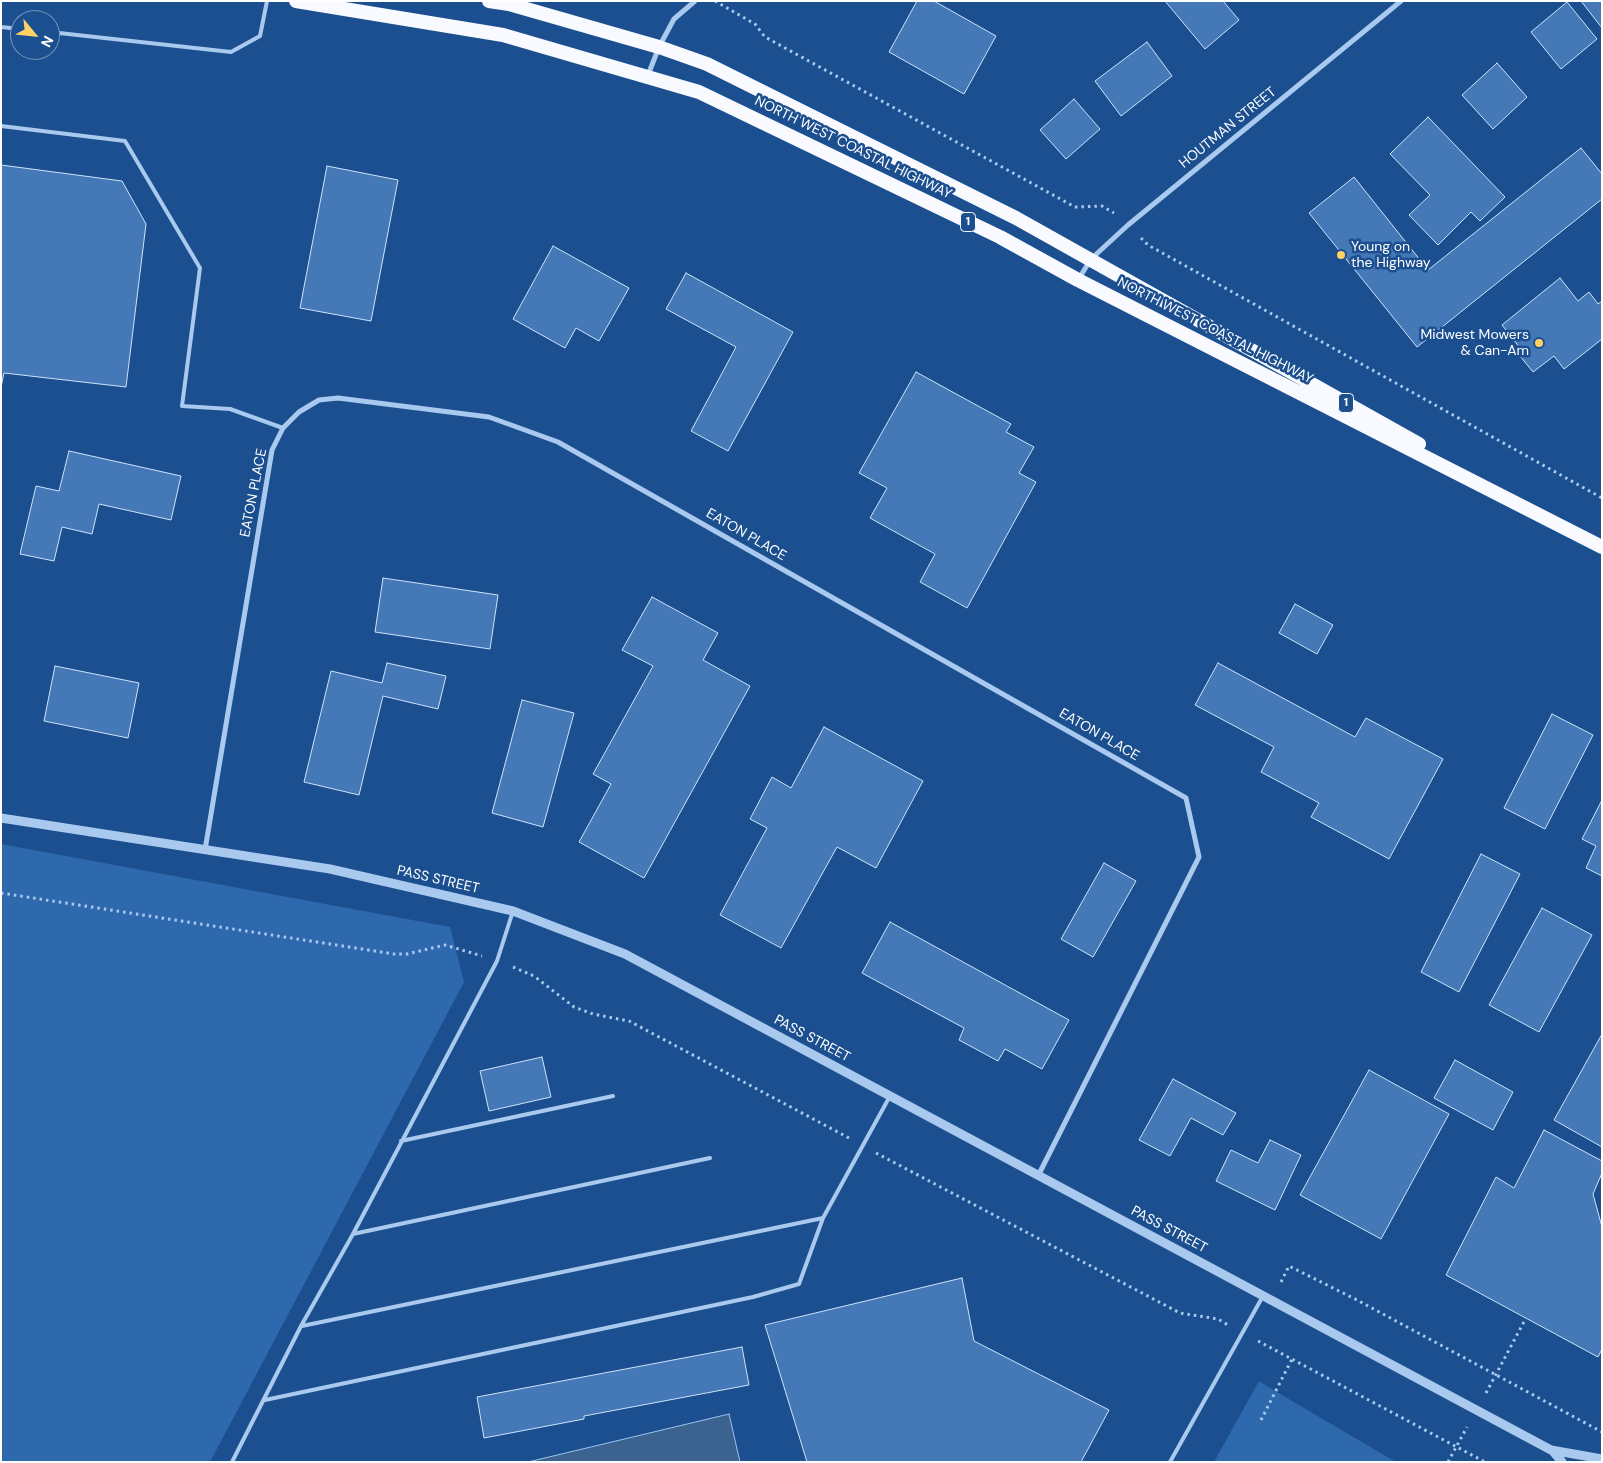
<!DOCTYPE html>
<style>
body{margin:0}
#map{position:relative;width:1603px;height:1463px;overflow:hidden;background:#1b4f8f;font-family:"DM Sans",sans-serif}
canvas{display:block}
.frame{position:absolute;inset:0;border:2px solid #fff;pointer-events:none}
.north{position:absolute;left:10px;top:10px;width:50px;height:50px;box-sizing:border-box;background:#1b4f8f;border:1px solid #7695bc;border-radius:50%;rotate:118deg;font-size:14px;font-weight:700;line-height:20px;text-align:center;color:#fff}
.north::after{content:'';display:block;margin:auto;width:18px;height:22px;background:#ffd166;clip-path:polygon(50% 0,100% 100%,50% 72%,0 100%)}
</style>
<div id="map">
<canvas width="1603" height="1463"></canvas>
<div class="frame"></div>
<div class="north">N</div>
</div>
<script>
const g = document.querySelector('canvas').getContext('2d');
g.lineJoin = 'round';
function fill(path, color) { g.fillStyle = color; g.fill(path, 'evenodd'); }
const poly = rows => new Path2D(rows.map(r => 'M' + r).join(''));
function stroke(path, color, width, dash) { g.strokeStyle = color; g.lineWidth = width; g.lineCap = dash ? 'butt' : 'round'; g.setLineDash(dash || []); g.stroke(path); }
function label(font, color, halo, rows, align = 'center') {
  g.font = font + ' "DM Sans",sans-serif'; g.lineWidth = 5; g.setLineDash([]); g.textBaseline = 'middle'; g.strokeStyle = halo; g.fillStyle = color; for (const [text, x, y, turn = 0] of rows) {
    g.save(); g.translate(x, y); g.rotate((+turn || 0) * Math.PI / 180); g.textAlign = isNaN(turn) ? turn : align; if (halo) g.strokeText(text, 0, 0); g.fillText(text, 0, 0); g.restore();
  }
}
fill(poly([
 [1,844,450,927,464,982,210,1462,1,1462],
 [1259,1381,1275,1391,1396,1462,1214,1462]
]), '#2e69ad');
const water = poly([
 [729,1414,740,1462,528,1462,729,1414]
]);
fill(water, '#3c6290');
stroke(water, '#9cc4f0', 1);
const building = poly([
 [917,1,934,1,996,36,964,94,889,52,917,1],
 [1165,1,1223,1,1239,20,1205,49,1165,1],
 [1581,1,1602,1,1602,28,1581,1],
 [1567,2,1597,39,1561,69,1531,32,1567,2],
 [1147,42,1172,76,1121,116,1095,81,1147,42],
 [1497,63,1527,97,1493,129,1462,95,1497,63],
 [1074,99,1100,129,1066,159,1040,130,1074,99],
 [1428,117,1505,197,1480,221,1471,212,1438,245,1409,215,1430,195,1390,154,1428,117],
 [1581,148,1602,174,1602,199,1417,347,1309,213,1354,177,1428,270,1581,148],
 [1,165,122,181,146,224,126,387,4,373,1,387,1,165],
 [327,166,398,180,371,321,300,308,327,166],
 [553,246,629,288,599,341,576,328,565,348,513,319,553,246],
 [686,273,793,332,728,451,691,431,736,347,666,309,686,273],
 [1560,278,1578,301,1589,292,1598,304,1602,301,1602,339,1564,369,1554,356,1533,372,1516,351,1520,348,1502,325,1560,278],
 [916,372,1011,424,1006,432,1034,447,1019,473,1036,482,967,608,920,582,935,554,870,518,887,488,859,473,916,372],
 [69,451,181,476,171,520,99,504,92,534,62,527,54,561,20,554,36,486,59,491,69,451],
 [383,578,498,595,490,649,375,632,383,578],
 [652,597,718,633,703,660,750,686,644,878,579,842,611,784,593,774,653,666,622,650,652,597],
 [1295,604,1333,625,1317,654,1279,633,1295,604],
 [387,663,446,676,438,709,383,696,359,795,304,782,331,671,382,683,387,663],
 [1218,663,1355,737,1366,718,1443,759,1389,859,1311,817,1319,803,1261,772,1274,747,1195,705,1218,663],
 [55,666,139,683,128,738,44,721,55,666],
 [522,700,574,713,543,827,492,813,522,700],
 [1552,714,1593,735,1545,829,1504,808,1552,714],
 [824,727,923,781,876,868,837,847,781,948,720,915,767,828,750,819,772,777,791,788,824,727],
 [1602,800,1602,876,1586,868,1596,846,1582,839,1602,800],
 [1481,854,1520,874,1459,992,1421,972,1481,854],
 [1104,863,1136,881,1093,957,1061,939,1104,863],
 [1542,908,1592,935,1539,1032,1489,1005,1542,908],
 [890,922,1069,1020,1042,1069,1005,1049,998,1061,959,1040,964,1028,862,973,890,922],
 [1602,1034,1602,1147,1554,1120,1602,1034],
 [542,1057,551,1097,489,1111,480,1071,542,1057],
 [1455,1060,1513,1092,1493,1130,1434,1098,1455,1060],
 [1369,1070,1449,1114,1381,1239,1300,1195,1369,1070],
 [1173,1079,1236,1113,1223,1135,1191,1118,1170,1156,1139,1140,1173,1079],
 [1544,1130,1602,1161,1602,1173,1593,1194,1602,1227,1602,1349,1598,1357,1446,1275,1496,1177,1514,1188,1544,1130],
 [1270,1140,1301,1155,1275,1210,1216,1181,1231,1150,1258,1163,1270,1140],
 [962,1278,974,1341,1109,1410,1081,1462,807,1462,765,1325,962,1278],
 [742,1347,749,1385,584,1416,584,1419,484,1438,477,1397,742,1347]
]);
fill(building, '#4478b7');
stroke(building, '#cfe3fa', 1);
stroke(poly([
 [715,1,755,24,765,37,1075,207,1102,206,1114,213],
 [1141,238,1148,245,1602,498],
 [1,893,394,954,407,954,445,945,482,956],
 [513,967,534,976,574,1007,593,1014,629,1021,849,1138],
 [876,1153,1180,1313,1218,1319,1228,1325],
 [1281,1282,1289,1266,1357,1300,1602,1432],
 [1258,1341,1485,1462],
 [1486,1393,1526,1318],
 [1261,1420,1292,1359],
 [1448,1462,1467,1427]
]), '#a9c9ee', 3, [2.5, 4]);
stroke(poly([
 [1,27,20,29],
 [50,32,231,52,260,36,267,1],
 [1,126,125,141,200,268,182,406,230,409,283,428],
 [401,1141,613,1096],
 [353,1234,710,1158],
 [302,1326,823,1218],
 [265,1400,753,1297,799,1284,823,1218,890,1096],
 [232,1462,301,1326,353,1234,497,961,513,911],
 [1170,1462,1263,1296]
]), '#a9c9ee', 4);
stroke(poly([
 [648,75,659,47,674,19,695,1],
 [1078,280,1091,259,1128,225,1401,1],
 [205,850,272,450,283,428,299,412,319,400,338,398,489,417,558,442,1186,798,1199,857,1038,1176]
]), '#a9c9ee', 5);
stroke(poly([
 [1,818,330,869,513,911,625,954,1551,1450,1602,1459],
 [1552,1450,1562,1462]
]), '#a9c9ee', 9);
stroke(poly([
 [296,1,503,35,699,92,1000,237,1078,280,1602,547],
 [489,1,509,4,659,47,707,64,1016,218,1419,444]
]), '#f8faff', 14);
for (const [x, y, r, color] of [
 [1341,255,5,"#ffd166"],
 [1539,343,5,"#ffd166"]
]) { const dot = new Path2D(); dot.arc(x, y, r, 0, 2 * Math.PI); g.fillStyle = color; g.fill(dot); stroke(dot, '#1b4f8f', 2); }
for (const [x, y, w] of [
 [968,222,15],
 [1346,403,15]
]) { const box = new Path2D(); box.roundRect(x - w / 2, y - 9.5, w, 19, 4); g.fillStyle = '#1b4f8f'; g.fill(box); stroke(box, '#fff', 1); }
label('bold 12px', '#fff', null, [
 ["1",968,222],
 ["1",1346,403]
]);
label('14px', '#fff', '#1b4f8f', [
 ["HOUTMAN STREET",1228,128,-39],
 ["NORTH WEST COASTAL HIGHWAY",853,148,26],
 ["NORTH WEST COASTAL HIGHWAY",1215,331,27],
 ["EATON PLACE",254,493,-79],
 ["EATON PLACE",746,535,30],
 ["EATON PLACE",1099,735,30],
 ["PASS STREET",438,880,13],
 ["PASS STREET",812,1039,28],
 ["PASS STREET",1169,1230,28]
]);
label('14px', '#fff', '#1b4f8f', [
 ["Young on",1351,247],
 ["the Highway",1351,263],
 ["Midwest Mowers",1529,335,"right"],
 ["& Can-Am",1529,351,"right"]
], 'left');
</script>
